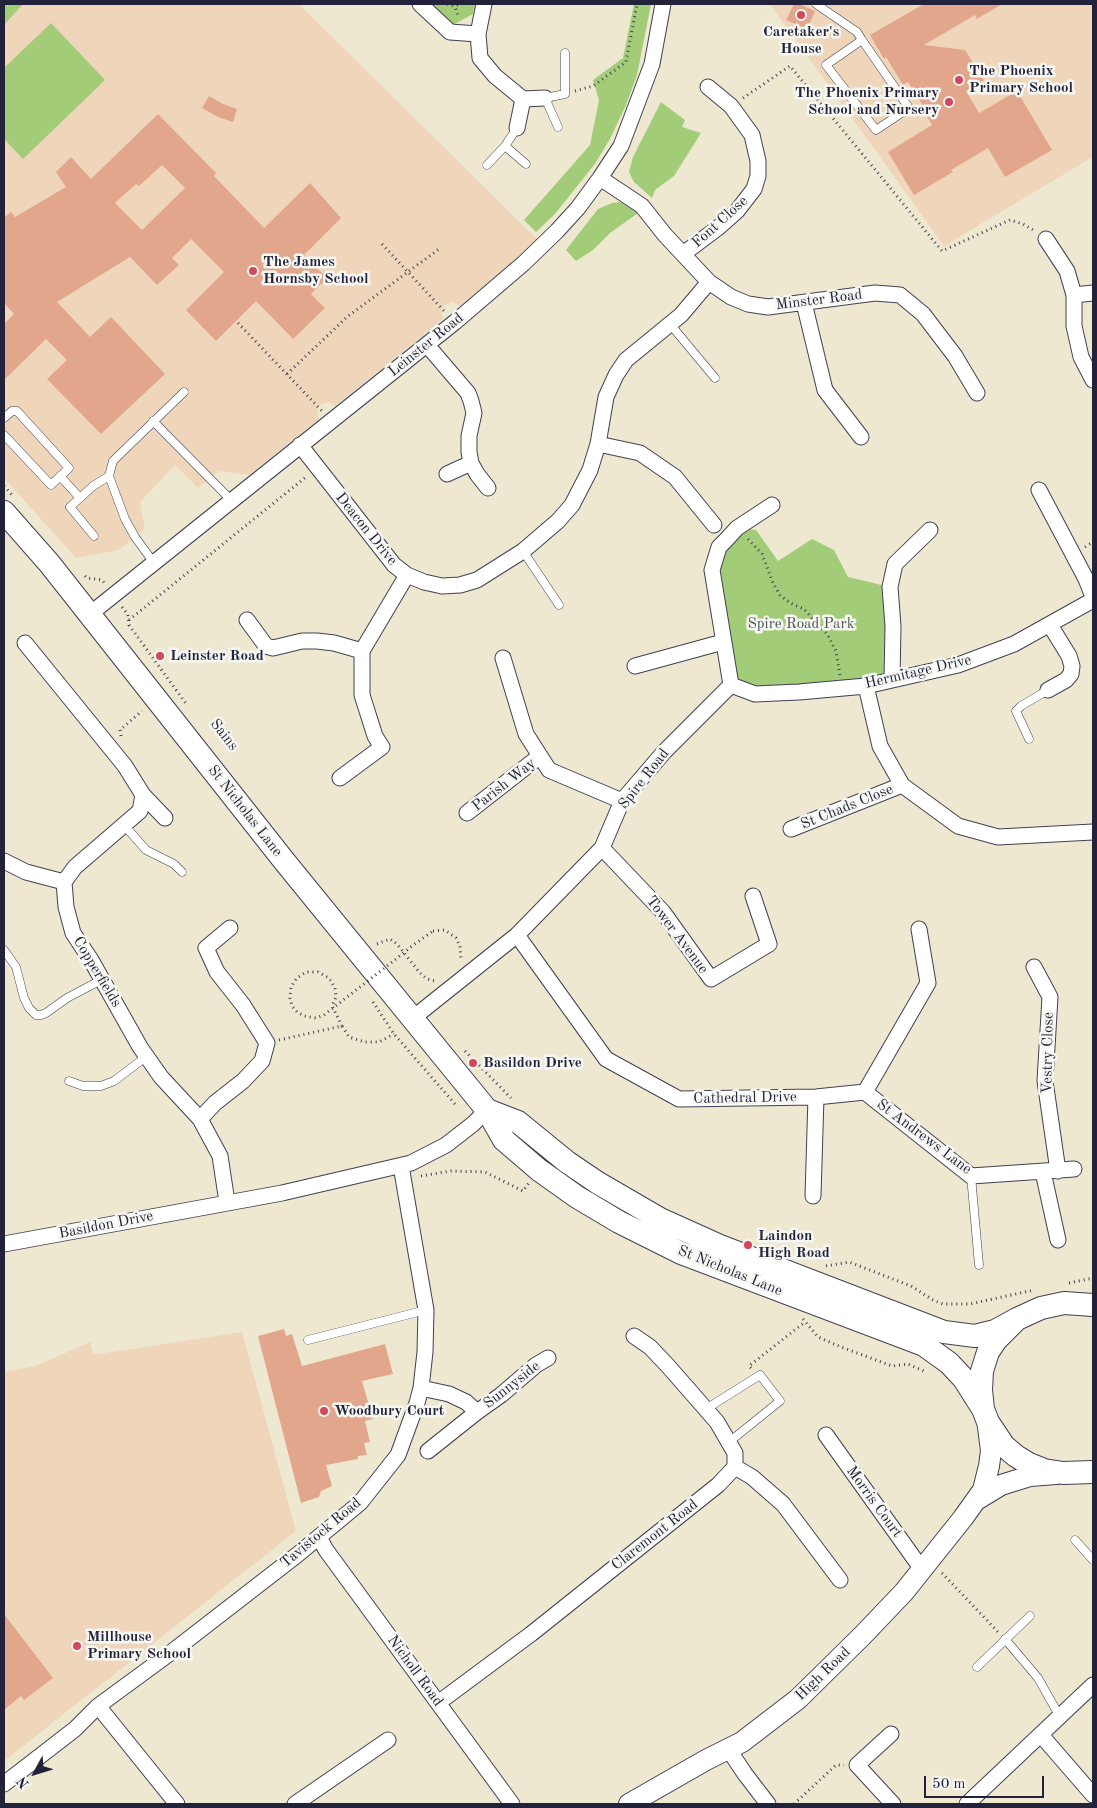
<!DOCTYPE html>
<style>
body{margin:0}
#map{position:relative;width:1097px;height:1808px;overflow:hidden;background:#eee8d1;font-family:"Old Standard TT",serif}
canvas{display:block}
.frame{position:absolute;inset:0;border:5px solid #22223b;pointer-events:none}
.north{position:absolute;left:10px;top:1748px;width:50px;height:50px;-webkit-text-stroke:4px #f6f6f2;paint-order:stroke;rotate:231deg;font-size:14px;font-weight:700;line-height:20px;text-align:center;color:#22223b}
.north::after{content:'';display:block;margin:auto;width:18px;height:22px;background:#22223b;clip-path:polygon(50% 0,100% 100%,50% 72%,0 100%)}
.scale{position:absolute;left:924px;top:1776px;width:120px;height:22px;box-sizing:border-box;border:2px solid #22223b;border-top:0;padding-left:6px;font-size:15px;line-height:18px;white-space:nowrap;color:#22223b;-webkit-text-stroke:4px #f6f6f2;paint-order:stroke}
</style>
<div id="map">
<canvas width="1097" height="1808"></canvas>
<div class="frame"></div>
<div class="north">N</div>
<div class="scale">50 m</div>
</div>
<script>
const g = document.querySelector('canvas').getContext('2d');
g.lineJoin = 'round';
function fill(path, color) { g.fillStyle = color; g.fill(path, 'evenodd'); }
const poly = rows => new Path2D(rows.map(r => 'M' + r).join(''));
function stroke(path, color, width, dash) { g.strokeStyle = color; g.lineWidth = width; g.lineCap = dash ? 'butt' : 'round'; g.setLineDash(dash || []); g.stroke(path); }
function label(font, color, halo, rows, align = 'center') {
  g.font = font + ' "Old Standard TT",serif'; g.lineWidth = 5; g.setLineDash([]); g.textBaseline = 'middle'; g.strokeStyle = halo; g.fillStyle = color; for (const [text, x, y, turn = 0] of rows) {
    g.save(); g.translate(x, y); g.rotate((+turn || 0) * Math.PI / 180); g.textAlign = isNaN(turn) ? turn : align; if (halo) g.strokeText(text, 0, 0); g.fillText(text, 0, 0); g.restore();
  }
}
fill(poly([
 [4,4,299,4,538,240,460,306,453,302,444,305,441,313,443,319,335,406,329,402,321,404,317,410,319,419,249,475,219,471,198,488,175,465,140,502,145,529,119,550,76,558,4,478],
 [770,4,1093,4,1093,157,944,246],
 [242,1332,296,1531,4,1761,4,1372,36,1366,90,1342,93,1355]
]), '#efd6bb');
fill(poly([
 [4,4,23,4,4,25],
 [432,4,475,4,473,14,453,25],
 [634,4,651,4,637,75,626,105,610,139,594,165,555,214,536,232,524,220,590,145,599,100,593,80,623,58],
 [51,23,105,80,23,159,4,139,4,68],
 [661,102,685,120,682,127,701,133,674,176,655,190,652,198,634,182,629,172,633,157],
 [620,202,638,213,610,233,593,250,576,261,566,250,598,209,612,203],
 [748,529,756,530,778,561,812,539,834,550,848,577,890,587,892,680,755,694,731,685,712,570,719,547]
]), '#a2cc78');
fill(poly([
 [794,4,799,4,815,11,807,29,786,20],
 [924,4,1002,4,977,19,975,15,924,45,965,50,984,80,966,91,979,113,1017,91,1052,150,1005,177,988,148,951,170,953,172,914,195,888,152,932,125,920,105,922,104,908,82,903,85,886,57,884,59,870,35],
 [209,96,223,104,237,109,233,122,218,117,202,108],
 [158,114,216,173,214,176,264,228,310,183,341,218,304,255,327,278,311,294,325,308,293,339,256,301,216,341,186,310,224,272,191,239,172,258,179,265,157,285,130,257,57,302,90,337,111,317,165,374,101,434,47,379,67,360,46,339,4,380,4,324,14,314,4,303,4,218,11,212,15,217,66,187,56,172,71,157,91,179],
 [162,165,185,188,142,230,115,203,136,184,139,186],
 [284,1329,286,1336,292,1334,302,1366,385,1344,393,1374,362,1381,373,1419,365,1421,370,1442,364,1443,367,1455,358,1456,358,1459,326,1465,332,1486,321,1491,319,1497,301,1503,258,1336],
 [4,1614,53,1678,24,1700,21,1696,4,1710]
]), '#e2a68d');
const service = poly([
 [816,4,857,32,862,40,909,108,876,130,826,65,862,40],
 [558,127,545,98,565,94,565,53],
 [505,146,526,164],
 [487,165,505,146,517,128],
 [670,324,715,378],
 [4,418,12,411,17,411,69,468,51,485,4,435],
 [153,421,231,500],
 [60,476,80,498],
 [94,536,70,507,93,486,109,476],
 [523,551,559,605],
 [154,563,135,537,125,519,109,476,113,461,184,392],
 [1029,739,1016,711,1021,706,1048,690],
 [125,826,146,850,174,864,182,872],
 [4,950,16,967,24,998,29,1008,36,1015,41,1015,46,1013,67,998,103,979],
 [69,1081,83,1086,101,1086,114,1081,147,1056],
 [971,1176,979,1265],
 [308,1340,426,1310],
 [706,1409,760,1375,780,1401,729,1442],
 [1075,1540,1093,1560],
 [1005,1639,1038,1678,1060,1717],
 [977,1667,1030,1616]
]);
const minor = poly([
 [420,4,450,32,478,34],
 [484,4,478,34,480,58,495,76,523,99,545,98],
 [517,128,523,99],
 [600,178,642,206,665,235,709,282,731,297,748,304,768,307,875,293,900,295,923,314,955,356,977,393],
 [1046,239,1067,271,1074,295],
 [683,254,719,227,737,211,754,189,758,176,758,161,752,135,731,106,708,87],
 [1093,293,1074,295,1074,326,1081,357,1093,380],
 [804,303,825,390,861,437],
 [427,345,468,393,471,401,474,413,469,436,469,452,471,463,477,474,488,488],
 [598,444,640,453,675,477,714,525],
 [300,445,394,565,407,575,424,582,442,586,460,585,477,580,523,551,558,521,572,505,590,470,598,444,606,397,616,375,626,360,681,315,709,282],
 [447,474,471,463],
 [1039,490,1086,579,1093,597],
 [90,614,455,322,524,263,557,231,578,208,600,178,621,146,652,64,663,4],
 [247,620,266,646,273,648,302,641,317,641,334,643,362,651],
 [25,643,125,766,143,795,140,811,75,867,64,882,66,907,73,933,91,960,140,1047,161,1077,200,1119,220,1156,227,1202],
 [503,658,526,734,549,770,622,801],
 [635,666,723,642],
 [892,680,893,626,890,587,895,564,930,530],
 [731,685,755,694,799,692,866,686,958,665,1014,644,1093,600],
 [866,686,880,746,902,785,958,826,998,837,1093,832],
 [1048,690,1066,680,1071,674,1072,666,1069,656,1050,625],
 [340,778,382,747,375,736,362,695,362,651,407,575],
 [143,795,165,818],
 [467,813,540,756],
 [791,829,902,785],
 [602,848,663,912,711,979,769,944,753,896],
 [4,861,26,872,64,882],
 [517,935,606,1059,679,1099,816,1097,865,1092,928,983,919,929],
 [1034,967,1050,997,1045,1081,1058,1171],
 [413,1018,517,935,602,848,622,801,664,752,731,685,712,570,719,547,726,540,737,528,772,505],
 [865,1092,971,1176,1074,1169],
 [200,1119,215,1103,243,1081,262,1061,267,1043,243,1005,217,972,206,948,230,928],
 [1043,1172,1058,1240],
 [813,1196,816,1097],
 [4,1244,282,1193,411,1163,446,1145,473,1124,487,1110],
 [421,1388,449,1394,466,1402,477,1412,428,1451],
 [477,1412,501,1395,536,1365,548,1358],
 [826,1435,916,1561,924,1568],
 [735,1467,752,1477,783,1504,840,1580],
 [319,1537,326,1550,512,1804],
 [438,1703,531,1634,718,1485,735,1467,735,1453,717,1422,668,1366,650,1347,634,1336],
 [98,1706,177,1804],
 [891,1734,857,1765,893,1804],
 [1041,1735,1093,1795],
 [729,1750,745,1774,768,1804],
 [4,1784,75,1729,98,1706,173,1651,297,1555,360,1503,398,1455,417,1403,421,1388,425,1352,426,1310,401,1166],
 [295,1804,388,1740],
 [967,1804,1093,1685]
]);
const tertiary = poly([
 [978,1499,1001,1485,1030,1476,1056,1474],
 [629,1804,706,1760,742,1742,798,1699,863,1635,904,1592,963,1518,983,1490,989,1466,991,1451,987,1419]
]);
const secondary = poly([
 [4,512,49,563,285,862,487,1110,504,1140,539,1170,577,1197,619,1222,681,1253,924,1345,949,1363,964,1379,983,1409],
 [487,1110,518,1122,567,1162,598,1183,660,1219,720,1246,944,1332,975,1336,995,1331,1017,1319],
 [1093,1305,1064,1303,1041,1308,1017,1319,996,1340,988,1352,982,1371,981,1390,983,1409,988,1422,1004,1446,1016,1456,1029,1464,1044,1470,1063,1473,1093,1472]
]);
stroke(service, '#414052', 9);
stroke(minor, '#414052', 17);
stroke(tertiary, '#414052', 22);
stroke(secondary, '#414052', 24);
stroke(poly([
 [447,4,455,6,460,4],
 [454,4,459,18],
 [575,91,593,86,626,62,637,4],
 [743,98,790,66,942,251,1010,220,1023,224,1035,231],
 [382,244,446,313],
 [238,323,322,411],
 [287,374,347,317,439,249],
 [4,486,12,495],
 [748,539,762,554,773,583,780,595,790,603,804,609,827,634,836,651,840,675],
 [1085,547,1093,542],
 [85,576,87,578,102,580,105,584],
 [122,607,128,615,129,625,187,705],
 [129,620,306,477],
 [121,736,120,730,142,711],
 [433,931,445,930,456,938,460,946,461,960],
 [377,944,390,939,397,944,420,973,427,979,435,981],
 [373,1002,394,1034,455,1104],
 [279,1040,342,1026,349,1037,365,1042,379,1042,394,1034],
 [465,1051,511,1098],
 [421,1176,451,1171,485,1172,523,1191,529,1183],
 [826,1266,849,1262,911,1286,933,1300,943,1304,970,1304,1034,1290],
 [1069,1283,1093,1278],
 [803,1319,818,1337,841,1347,892,1366,908,1364,926,1372],
 [751,1368,749,1366,805,1322],
 [942,1573,998,1632],
 [794,1804,836,1765,844,1765]
]), '#414052', 3, [1, 4]);
stroke(service, '#fff', 8);
stroke(minor, '#fff', 15);
stroke(tertiary, '#fff', 20);
stroke(secondary, '#fff', 22);
stroke(poly([
 [342,1026,332,1006,336,997,335,988,329,978,318,972,306,972,297,978,291,987,290,998,292,1006,297,1012,304,1016,316,1018,324,1015,396,959,412,946,433,931]
]), '#414052', 3, [1, 4]);
for (const [x, y, r, color] of [
 [801,15,5,"#d1495b"],
 [959,80,5,"#d1495b"],
 [949,102,5,"#d1495b"],
 [253,271,5,"#d1495b"],
 [160,656,5,"#d1495b"],
 [473,1063,5,"#d1495b"],
 [748,1245,5,"#d1495b"],
 [324,1411,5,"#d1495b"],
 [77,1646,5,"#d1495b"]
]) { const dot = new Path2D(); dot.arc(x, y, r, 0, 2 * Math.PI); g.fillStyle = color; g.fill(dot); stroke(dot, '#f6f6f2', 2); }
label('bold 15px', '#22223b', '#f6f6f2', [
 ["Caretaker's",801,32,"center"],
 ["House",801,49,"center"],
 ["The Phoenix",969,71],
 ["Primary School",969,88],
 ["The Phoenix Primary",939,93,"right"],
 ["School and Nursery",939,110,"right"],
 ["The James",263,262],
 ["Hornsby School",263,279],
 ["Leinster Road",170,656],
 ["Basildon Drive",483,1063],
 ["Laindon",758,1236],
 ["High Road",758,1253],
 ["Woodbury Court",334,1411],
 ["Millhouse",87,1637],
 ["Primary School",87,1654]
], 'left');
label('15px', '#22223b', '#f6f6f2', [
 ["Font Close",720,222,-42],
 ["Minster Road",819,300,-7],
 ["Leinster Road",426,345,-39],
 ["Deacon Drive",366,529,51],
 ["Hermitage Drive",918,672,-13],
 ["Sains",224,735,52],
 ["Spire Road",644,779,-52],
 ["Parish Way",504,785,-38],
 ["St Chads Close",847,807,-22],
 ["St Nicholas Lane",245,811,52],
 ["Tower Avenue",677,935,53],
 ["Copperfields",97,972,59],
 ["Vestry Close",1048,1053,-89],
 ["Cathedral Drive",745,1098,-1],
 ["St Andrews Lane",924,1137,37],
 ["Basildon Drive",106,1225,-11],
 ["St Nicholas Lane",730,1271,22],
 ["Sunnyside",512,1385,-38],
 ["Morris Court",874,1502,54],
 ["Tavistock Road",321,1533,-40],
 ["Claremont Road",655,1535,-38],
 ["Nicholl Road",415,1671,54],
 ["High Road",823,1674,-44]
]);
label('15px', '#48554d', '#f6f6f2', [
 ["Spire Road Park",801,624]
]);
</script>
